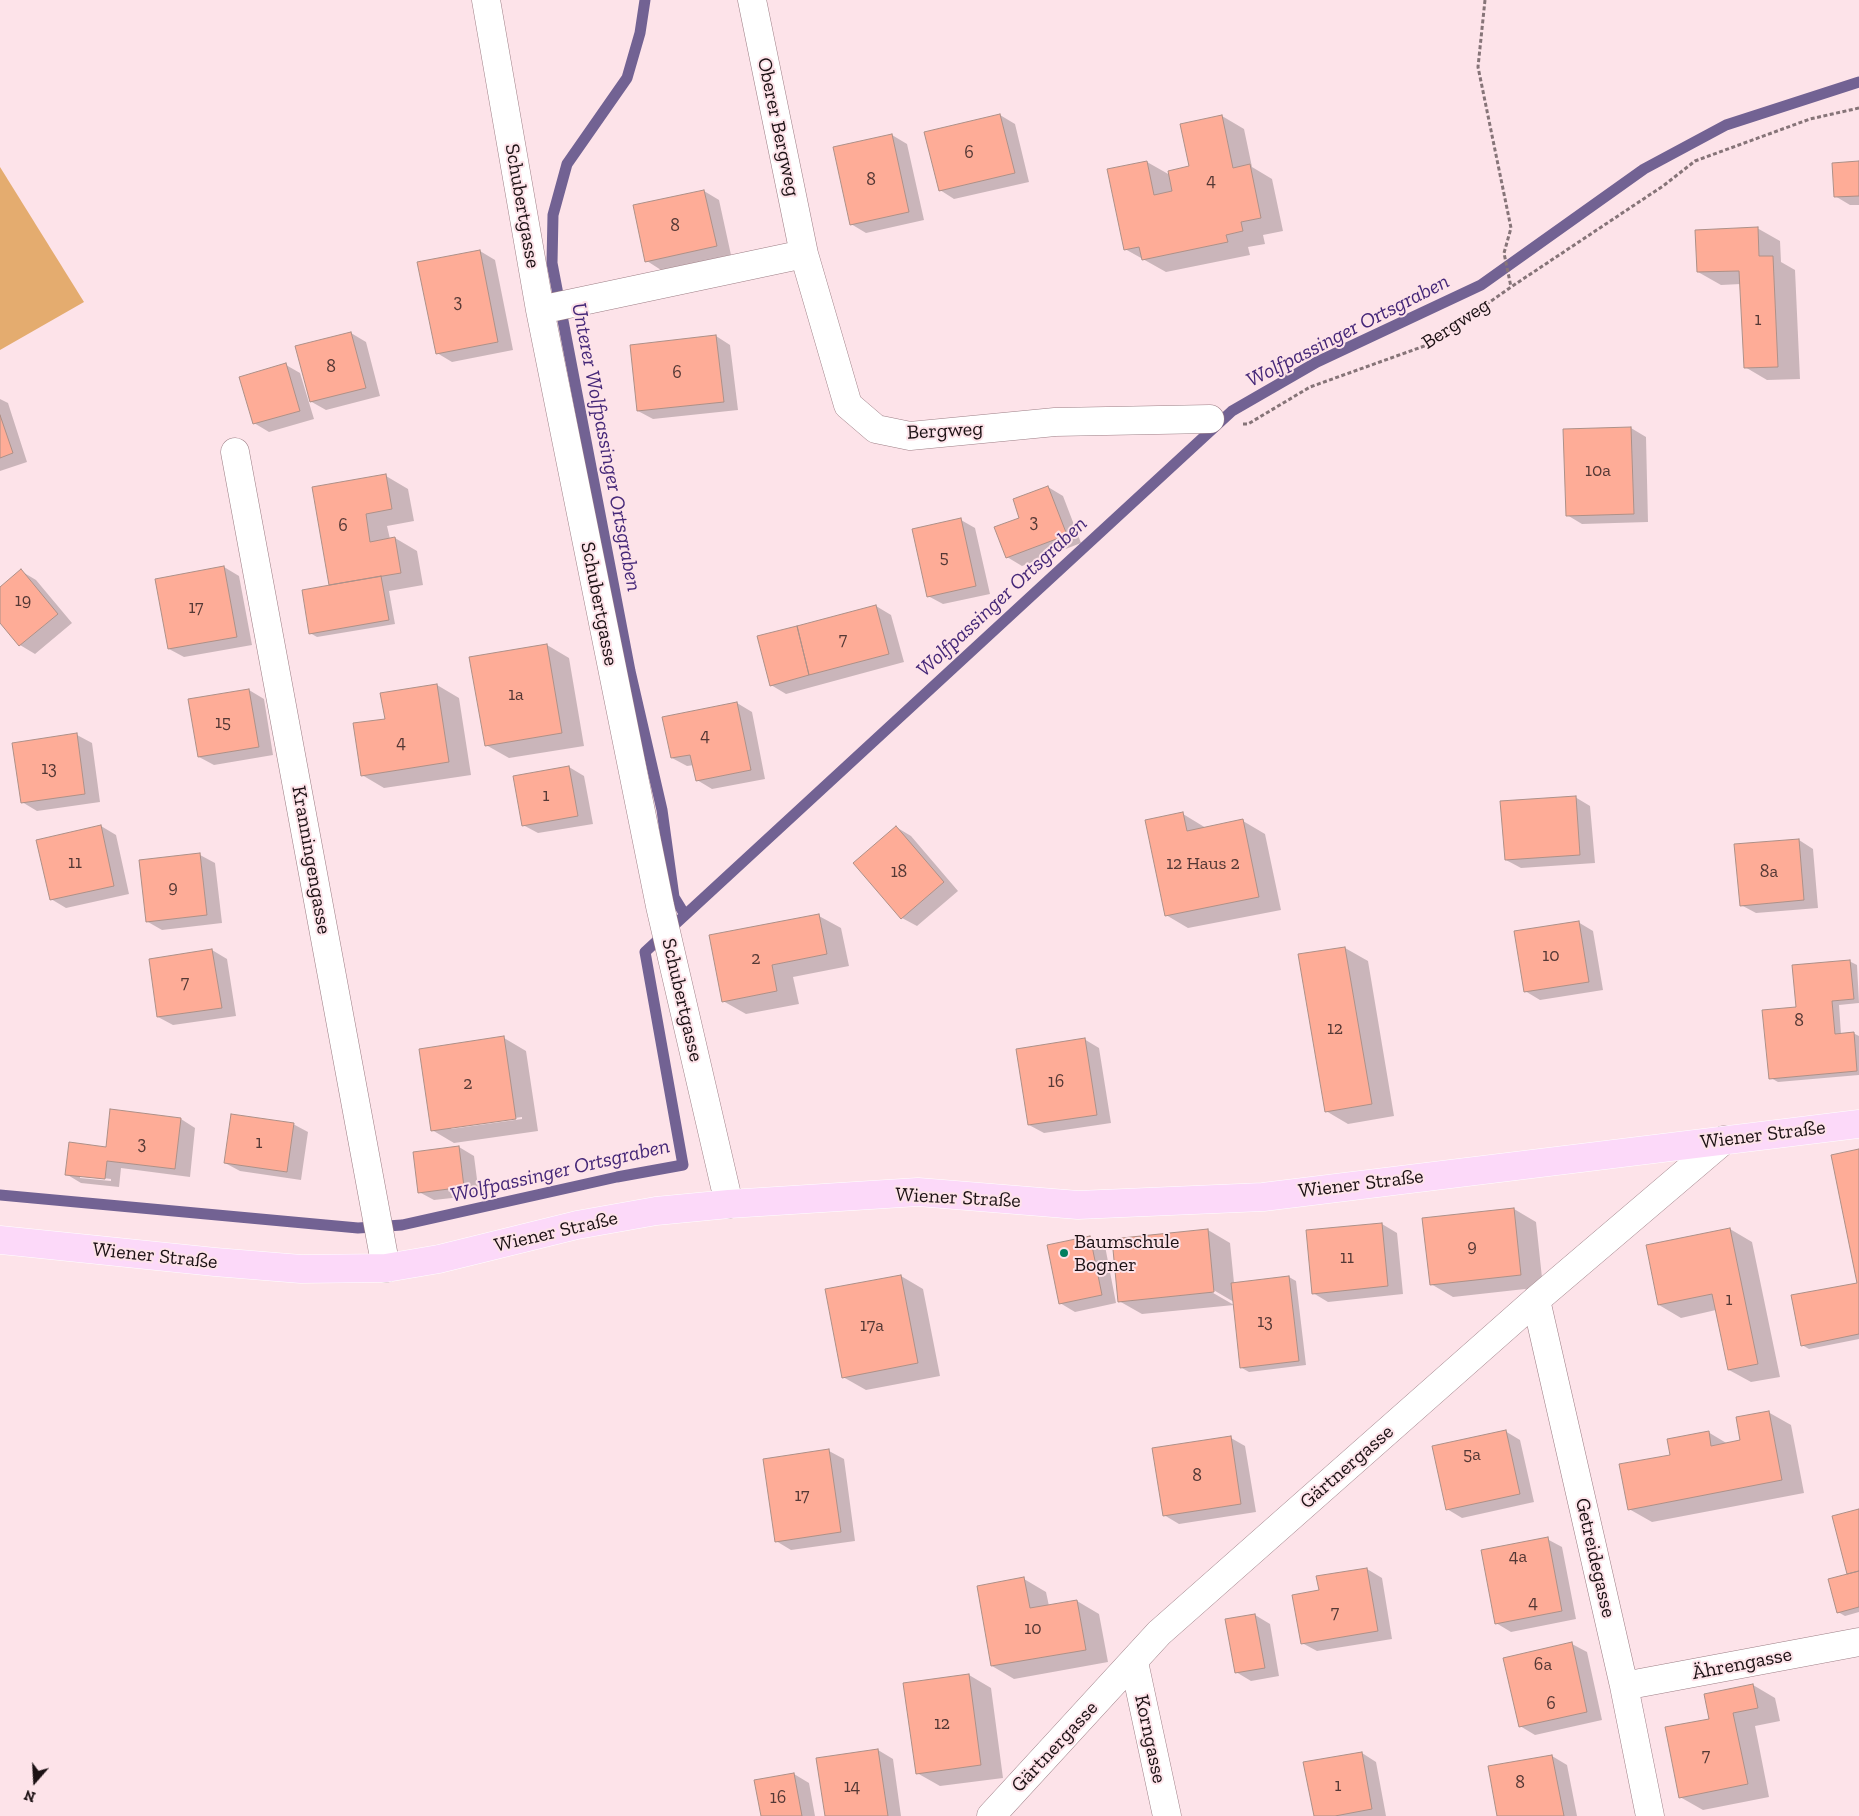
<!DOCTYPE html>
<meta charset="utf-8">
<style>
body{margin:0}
#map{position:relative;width:1859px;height:1816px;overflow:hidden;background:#fde3e9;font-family:"Zilla Slab",serif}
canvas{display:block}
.north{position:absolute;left:10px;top:1756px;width:50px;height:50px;-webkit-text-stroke:4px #fde3e9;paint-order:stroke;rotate:199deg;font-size:14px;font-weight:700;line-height:20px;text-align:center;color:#1c1114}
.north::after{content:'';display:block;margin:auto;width:18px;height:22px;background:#1c1114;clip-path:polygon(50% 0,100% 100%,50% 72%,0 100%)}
</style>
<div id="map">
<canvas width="1859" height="1816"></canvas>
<div class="north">N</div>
</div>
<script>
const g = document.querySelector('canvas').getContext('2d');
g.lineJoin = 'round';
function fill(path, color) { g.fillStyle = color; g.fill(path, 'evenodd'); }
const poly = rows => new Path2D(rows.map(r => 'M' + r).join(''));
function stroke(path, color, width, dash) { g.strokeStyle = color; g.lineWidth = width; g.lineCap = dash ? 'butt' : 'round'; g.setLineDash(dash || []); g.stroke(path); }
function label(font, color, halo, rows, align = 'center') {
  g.font = font + ' "Zilla Slab",serif'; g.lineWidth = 4; g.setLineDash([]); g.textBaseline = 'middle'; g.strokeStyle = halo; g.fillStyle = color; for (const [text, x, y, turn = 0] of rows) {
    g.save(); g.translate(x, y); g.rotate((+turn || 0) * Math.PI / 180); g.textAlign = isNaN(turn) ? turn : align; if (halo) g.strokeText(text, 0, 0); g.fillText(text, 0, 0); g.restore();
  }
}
fill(poly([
 [0,167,84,302,0,350]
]), '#e4ac6f');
fill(poly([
 [1000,115,1015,124,1029,182,954,199,940,190],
 [1222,116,1244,129,1252,167,1272,179,1283,231,1263,235,1265,244,1248,247,1250,255,1166,272,1125,249,1147,162,1170,175,1191,167],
 [892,135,907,144,924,220,866,233,851,224],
 [1859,163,1859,205,1850,205,1835,196],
 [704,191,719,200,731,255,661,270,647,261,635,206],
 [1757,228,1780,241,1781,262,1795,270,1800,379,1767,380,1745,367,1741,284,1721,285,1698,272],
 [480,251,495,260,513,350,452,362,437,353],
 [351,333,366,342,380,396,326,410,310,401,297,347],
 [716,336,730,345,738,410,653,419,638,411],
 [286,365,300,373,314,419,269,432,254,423],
 [0,399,8,403,27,462,0,471],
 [1631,428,1646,437,1648,522,1582,524,1567,515],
 [386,476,408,489,414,521,387,526,390,539,395,538,417,551,423,585,389,591,395,624,317,637,310,633,331,586,314,488],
 [1048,487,1063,496,1081,543,1022,566,1007,557,1021,518],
 [961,520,975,528,990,594,943,604,928,596],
 [224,567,239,576,252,645,184,657,169,649],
 [21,571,36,580,72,623,35,654,20,645,0,621,0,589],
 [876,606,891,615,904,662,786,694,771,685],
 [547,645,569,658,584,746,509,758,486,745],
 [437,685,459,698,471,775,384,788,362,775,386,720],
 [249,690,264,699,273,755,214,765,199,757],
 [737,703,752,712,765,779,712,789,697,780,694,765,687,766,672,758],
 [77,735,92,743,100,802,37,811,22,802],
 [569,767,584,776,593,824,538,833,523,825],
 [1575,797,1590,806,1595,863,1521,868,1506,860],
 [1183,814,1206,828,1243,821,1265,834,1281,910,1188,928,1166,915],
 [101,826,116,835,129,894,66,908,51,899],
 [896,827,911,836,958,891,917,926,902,918],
 [1799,840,1813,849,1818,908,1756,913,1741,905],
 [200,855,215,863,222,923,162,930,148,922],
 [819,916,841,928,849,966,793,977,799,1004,746,1014,723,1001],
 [1578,922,1593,931,1603,990,1540,1000,1525,991],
 [1345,948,1368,961,1394,1116,1348,1124,1326,1111],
 [212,950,227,959,236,1016,173,1025,158,1017],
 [1849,961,1857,965,1859,1003,1839,1005,1841,1034,1853,1033,1859,1036,1859,1075,1778,1082,1771,1078,1798,1008],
 [504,1038,526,1051,538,1131,454,1143,432,1130],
 [522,1117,522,1119,451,1129,451,1127],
 [1084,1039,1099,1048,1111,1123,1044,1133,1029,1125],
 [181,1119,195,1128,190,1177,121,1168,119,1187,81,1183,66,1174,107,1148],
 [80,1175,111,1179,111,1181,80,1178],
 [293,1124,308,1132,301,1180,240,1171,225,1163],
 [459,1147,474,1156,479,1195,434,1200,419,1192,414,1153],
 [1859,1150,1859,1339,1809,1349,1802,1345,1859,1284],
 [1514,1209,1536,1222,1543,1287,1453,1297,1431,1284],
 [1382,1224,1397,1233,1403,1294,1328,1302,1313,1293],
 [1730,1229,1752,1242,1780,1377,1751,1382,1729,1370,1716,1310,1681,1318,1659,1305],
 [1208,1230,1230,1243,1234,1283,1289,1277,1296,1281,1306,1365,1249,1372,1242,1368,1234,1302,1210,1288,1208,1290,1234,1305,1142,1314,1119,1301],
 [1090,1238,1105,1246,1116,1303,1075,1312,1060,1303],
 [901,1276,923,1289,940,1376,866,1390,843,1377],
 [1768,1412,1791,1425,1804,1493,1652,1522,1629,1509,1672,1456,1708,1432,1728,1444,1742,1441],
 [1505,1431,1520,1440,1534,1502,1462,1518,1447,1509],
 [1231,1438,1245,1446,1256,1512,1179,1524,1164,1515],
 [829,1451,844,1459,855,1541,791,1550,776,1541],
 [1859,1510,1859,1612,1845,1616,1838,1612,1850,1574,1848,1573],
 [1547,1539,1562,1547,1576,1619,1511,1632,1496,1623],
 [1367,1569,1382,1578,1392,1639,1317,1651,1302,1643],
 [1024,1579,1046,1592,1049,1606,1077,1601,1099,1614,1108,1662,1014,1679,992,1666],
 [1255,1615,1270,1624,1279,1676,1251,1681,1236,1672],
 [1572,1644,1587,1652,1602,1720,1535,1735,1520,1726],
 [969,1675,991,1688,1003,1778,940,1786,917,1773],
 [1753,1685,1775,1698,1780,1721,1755,1726,1769,1797,1703,1810,1680,1797,1710,1720],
 [878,1750,893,1759,901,1816,826,1816],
 [1362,1753,1376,1762,1386,1816,1315,1816],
 [1552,1756,1567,1765,1577,1816,1499,1816],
 [794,1774,809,1783,815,1816,762,1816]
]), '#0003');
stroke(poly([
 [645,0,640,33,627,78,567,164,553,215,552,263,630,671,662,810,674,897,685,915],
 [0,1195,358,1228,402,1225,617,1177,683,1165,645,952,1232,411,1317,362,1481,285,1644,169,1726,125,1859,82]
]), '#726293', 11);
const building = poly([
 [1000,114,1015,173,939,191,924,132,1000,114],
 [1222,115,1233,168,1250,164,1261,218,1241,222,1243,231,1226,235,1228,242,1142,260,1139,247,1124,250,1107,169,1147,161,1154,195,1172,191,1168,171,1189,166,1180,124,1222,115],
 [892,134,909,212,850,225,833,147,892,134],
 [1859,161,1859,196,1834,197,1832,163,1859,161],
 [704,190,717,246,645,262,633,205,704,190],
 [1758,227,1759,256,1773,256,1778,367,1744,368,1739,271,1697,272,1695,230,1758,227],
 [480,250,498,342,436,354,417,262,480,250],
 [351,332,366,388,310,402,295,346,351,332],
 [716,335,724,402,637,411,630,345,716,335],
 [286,363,300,411,253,424,239,377,286,363],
 [0,415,13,453,0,458,0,415],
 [1631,427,1634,514,1566,516,1563,429,1631,427],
 [386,474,392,509,366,514,370,542,395,537,401,573,329,585,312,487,386,474],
 [1048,486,1067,535,1006,558,994,527,1019,518,1013,499,1048,486],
 [961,518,976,586,927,597,912,529,961,518],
 [224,566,237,637,168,649,155,579,224,566],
 [21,569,58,614,19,646,0,623,0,587,21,569],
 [381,576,389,620,309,634,302,590,381,576],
 [876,605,889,654,809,675,797,626,876,605],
 [797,626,809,675,770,686,757,636,797,626],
 [547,644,562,733,485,746,469,657,547,644],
 [437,684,449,762,361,776,353,723,385,719,380,693,437,684],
 [249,689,259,747,198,757,188,699,249,689],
 [737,702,751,770,696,781,690,755,671,758,662,717,737,702],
 [77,733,85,794,21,803,12,743,77,733],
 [569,766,578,816,522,826,513,776,569,766],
 [1576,796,1580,855,1505,860,1500,801,1576,796],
 [1183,812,1187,831,1243,819,1259,897,1165,916,1145,820,1183,812],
 [101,825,114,886,50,900,36,840,101,825],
 [896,826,944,882,901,919,853,863,896,826],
 [1799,839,1804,900,1740,906,1734,844,1799,839],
 [200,853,207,915,146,922,139,860,200,853],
 [819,914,827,954,772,965,777,991,722,1002,709,935,819,914],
 [1579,921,1589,982,1524,992,1514,931,1579,921],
 [1345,947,1372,1104,1325,1112,1298,954,1345,947],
 [212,949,222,1008,157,1017,149,959,212,949],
 [1850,960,1854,999,1832,1001,1835,1034,1854,1032,1857,1071,1769,1079,1762,1010,1796,1007,1792,965,1850,960],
 [504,1036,516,1119,431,1131,419,1049,504,1036],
 [1085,1038,1097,1115,1028,1125,1016,1049,1085,1038],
 [110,1109,181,1118,175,1169,107,1161,105,1179,65,1175,69,1142,106,1147,110,1109],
 [231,1114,294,1123,287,1172,224,1163,231,1114],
 [459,1146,464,1187,418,1193,413,1152,459,1146],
 [1859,1149,1859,1334,1801,1346,1791,1295,1857,1283,1831,1155,1859,1149],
 [1514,1208,1521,1275,1430,1285,1422,1218,1514,1208],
 [1382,1223,1388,1286,1312,1294,1306,1230,1382,1223],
 [1730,1228,1758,1364,1728,1370,1712,1294,1658,1305,1646,1245,1730,1228],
 [1208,1229,1214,1292,1118,1302,1112,1239,1208,1229],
 [1090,1236,1102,1295,1059,1304,1047,1245,1090,1236],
 [901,1275,918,1363,842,1378,825,1289,901,1275],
 [1289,1276,1299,1361,1240,1368,1231,1283,1289,1276],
 [1769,1411,1782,1480,1628,1510,1619,1464,1670,1455,1667,1439,1709,1431,1711,1446,1740,1440,1736,1417,1769,1411],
 [1506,1430,1520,1494,1446,1510,1432,1446,1506,1430],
 [1231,1436,1241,1504,1163,1516,1152,1448,1231,1436],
 [829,1449,841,1532,775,1542,763,1459,829,1449],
 [1859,1509,1859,1571,1847,1574,1832,1516,1859,1509],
 [1548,1537,1562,1611,1495,1624,1481,1550,1548,1537],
 [1367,1568,1378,1631,1301,1644,1292,1595,1319,1590,1316,1576,1367,1568],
 [1859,1571,1859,1607,1837,1613,1828,1579,1859,1571],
 [1024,1577,1030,1608,1077,1600,1086,1650,991,1666,977,1586,1024,1577],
 [1255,1614,1265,1668,1235,1673,1225,1619,1255,1614],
 [1572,1642,1587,1712,1519,1727,1503,1658,1572,1642],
 [969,1674,981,1765,916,1774,903,1683,969,1674],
 [1753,1684,1758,1708,1733,1713,1748,1784,1679,1798,1665,1727,1709,1719,1704,1694,1753,1684],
 [878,1749,888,1816,825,1816,816,1758,878,1749],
 [1362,1752,1372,1809,1335,1816,1314,1816,1303,1762,1362,1752],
 [1552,1755,1564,1816,1497,1816,1488,1766,1552,1755],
 [794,1773,802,1816,761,1816,754,1780,794,1773]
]);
fill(building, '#feac97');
stroke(building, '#ad9088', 1);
const minor = poly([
 [486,0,540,310,660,906,729,1204],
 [752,0,804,254,848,405,876,429,910,436,1055,422,1210,419],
 [540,310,804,254],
 [235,452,386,1268],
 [1536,1300,1624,1686,1650,1816],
 [1134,1662,1167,1816],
 [1624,1686,1859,1642],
 [991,1816,1159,1633,1536,1300,1724,1140]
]);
const major = poly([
 [0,1240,215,1262,301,1269,386,1268,439,1259,577,1225,656,1211,729,1204,918,1192,1078,1205,1263,1197,1859,1124]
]);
stroke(minor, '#9d7f86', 29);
stroke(major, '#fff', 29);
stroke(poly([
 [1485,0,1478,67,1511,228,1504,253,1511,287],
 [1243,424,1248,424,1310,387,1430,344,1511,287,1663,186,1695,161,1810,119,1859,108]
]), '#867478', 3, [4, 2.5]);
stroke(minor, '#fff', 28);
stroke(major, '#fcd9f9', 28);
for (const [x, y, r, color] of [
 [1064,1253,5,"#027f5f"]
]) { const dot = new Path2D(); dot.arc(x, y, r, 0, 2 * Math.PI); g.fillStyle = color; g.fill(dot); stroke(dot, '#fde3e9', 2); }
label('18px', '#543835', null, [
 ["6",969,153],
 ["8",871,180],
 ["4",1211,181],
 ["8",675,226],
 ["3",458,302],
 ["1",1758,320],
 ["8",331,367],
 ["6",677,373],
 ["10a",1598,471],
 ["3",1034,522],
 ["6",343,526],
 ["5",944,558],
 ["19",23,601],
 ["17",196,608],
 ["7",843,640],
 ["1a",516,695],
 ["15",223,723],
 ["4",705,736],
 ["4",401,743],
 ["13",49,769],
 ["1",546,796],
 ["11",75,863],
 ["12 Haus 2",1203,864],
 ["18",899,872],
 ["8a",1769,872],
 ["9",173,888],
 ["10",1551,956],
 ["2",756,959],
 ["7",185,983],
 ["8",1799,1021],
 ["12",1335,1029],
 ["16",1056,1082],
 ["2",468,1084],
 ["1",259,1143],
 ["3",142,1144],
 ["9",1472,1247],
 ["11",1347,1258],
 ["1",1729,1300],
 ["13",1265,1322],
 ["17a",872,1326],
 ["5a",1472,1455],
 ["8",1197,1476],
 ["17",802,1496],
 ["4a",1518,1557],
 ["4",1533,1603],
 ["7",1335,1613],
 ["10",1033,1629],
 ["6a",1543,1665],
 ["6",1551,1704],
 ["12",942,1724],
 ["7",1706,1756],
 ["8",1520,1783],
 ["1",1338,1786],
 ["14",852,1787],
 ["16",778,1798]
]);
label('20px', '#1c1114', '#fde3e9', [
 ["Oberer Bergweg",778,127,78],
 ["Schubertgasse",522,206,80],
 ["Bergweg",1456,324,-33],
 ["Bergweg",945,431,-3],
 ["Schubertgasse",599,604,79],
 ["Kranningengasse",311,860,80],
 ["Schubertgasse",682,1000,77],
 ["Wiener Straße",1763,1135,-7],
 ["Wiener Straße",1361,1184,-7],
 ["Wiener Straße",958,1198,3],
 ["Wiener Straße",556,1232,-13],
 ["Wiener Straße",155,1256,6],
 ["Gärtnergasse",1347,1467,-41],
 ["Getreidegasse",1595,1558,77],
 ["Ährengasse",1742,1664,-11],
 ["Korngasse",1150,1739,78],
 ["Gärtnergasse",1055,1747,-47]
]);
label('20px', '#1c1114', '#fde3e9', [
 ["Baumschule",1074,1242],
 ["Bogner",1074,1265]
], 'left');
label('italic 21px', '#452778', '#fde3e9', [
 ["Wolfpassinger Ortsgraben",1348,331,-27],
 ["Unterer Wolfpassinger Ortsgraben",606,447,79],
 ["Wolfpassinger Ortsgraben",1002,597,-43],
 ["Wolfpassinger Ortsgraben",560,1171,-13]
]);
</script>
